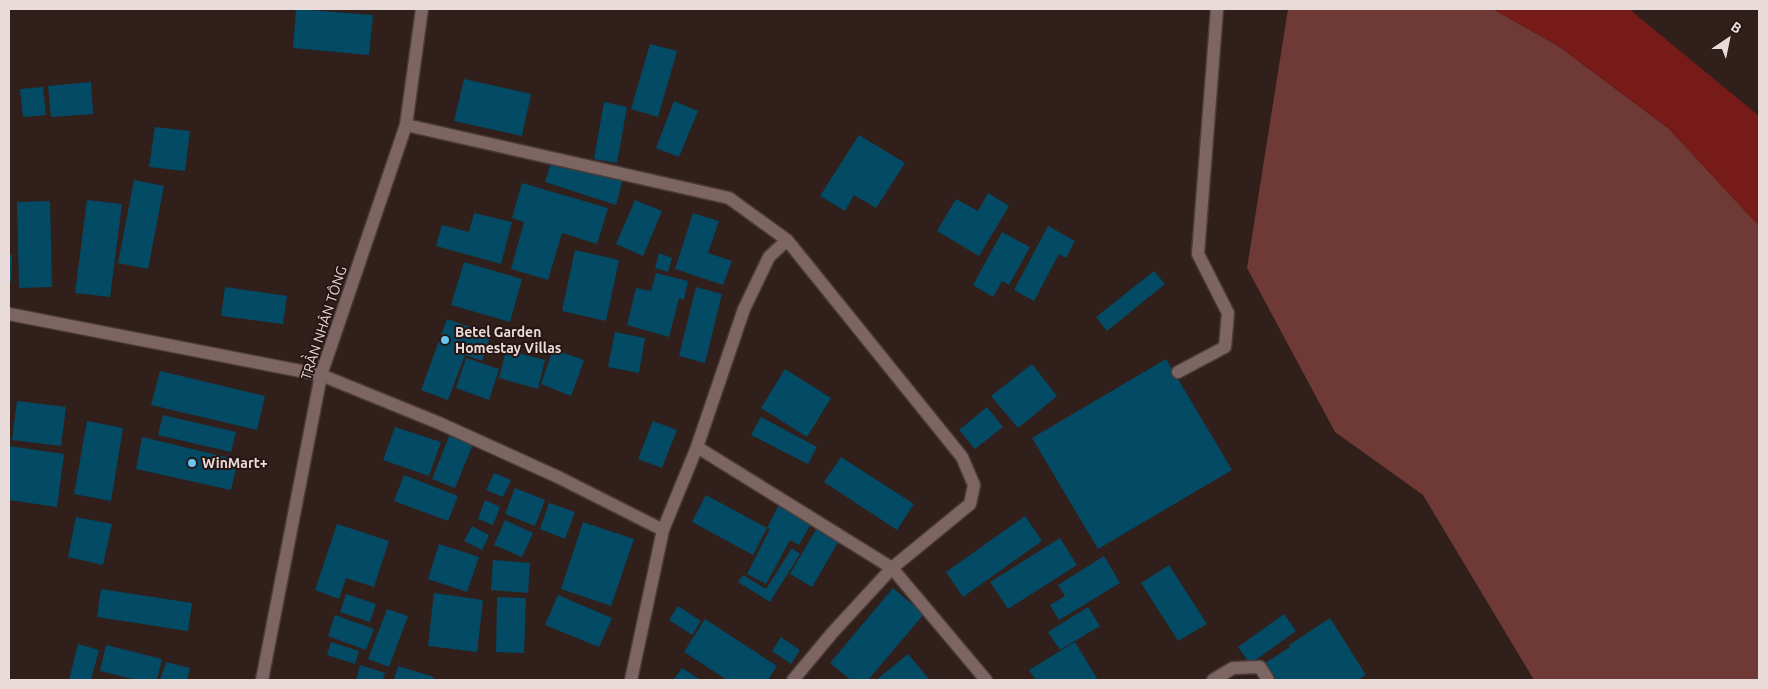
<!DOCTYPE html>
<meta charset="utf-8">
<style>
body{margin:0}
#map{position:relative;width:1768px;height:689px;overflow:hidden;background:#311f1c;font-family:Ubuntu,sans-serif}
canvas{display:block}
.frame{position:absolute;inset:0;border:10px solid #e8dbd9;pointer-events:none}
.north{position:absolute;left:1703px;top:15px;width:50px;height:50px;-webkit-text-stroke:4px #271513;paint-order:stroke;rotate:34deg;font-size:14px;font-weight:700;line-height:20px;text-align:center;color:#e8dbd9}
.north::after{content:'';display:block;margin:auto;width:18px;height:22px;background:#e8dbd9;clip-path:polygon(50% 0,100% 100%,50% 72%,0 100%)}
</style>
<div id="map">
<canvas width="1768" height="689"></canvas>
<div class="frame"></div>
<div class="north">B</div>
</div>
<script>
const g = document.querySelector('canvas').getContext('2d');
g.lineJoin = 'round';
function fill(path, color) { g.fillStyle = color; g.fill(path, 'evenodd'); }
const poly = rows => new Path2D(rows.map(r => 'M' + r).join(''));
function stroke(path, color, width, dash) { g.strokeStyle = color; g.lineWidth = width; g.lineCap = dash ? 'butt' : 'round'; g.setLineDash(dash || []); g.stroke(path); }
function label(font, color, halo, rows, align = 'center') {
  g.font = font + ' Ubuntu,sans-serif'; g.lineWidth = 4; g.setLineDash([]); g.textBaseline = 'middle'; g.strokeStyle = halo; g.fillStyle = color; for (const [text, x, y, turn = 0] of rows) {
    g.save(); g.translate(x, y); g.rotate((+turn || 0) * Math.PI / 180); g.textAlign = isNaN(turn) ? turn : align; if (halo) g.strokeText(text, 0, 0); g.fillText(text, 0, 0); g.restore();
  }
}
fill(poly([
 [1288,9,1493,9,1558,46,1668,128,1759,226,1759,680,1534,680,1423,495,1335,432,1247,268]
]), '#6f3a35');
fill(poly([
 [1493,9,1629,9,1759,116,1759,226,1668,128,1558,46]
]), '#771b19');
fill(poly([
 [296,9,373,15,369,55,293,48],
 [650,44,677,51,658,117,631,109],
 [464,79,531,94,522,136,454,121],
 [91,82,93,114,51,117,48,86],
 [43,87,46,115,23,117,20,89],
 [674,101,698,111,679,157,656,148],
 [604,102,627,107,617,163,594,159],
 [155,127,190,131,185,171,149,167],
 [859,135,905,163,876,208,854,195,845,211,820,196],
 [553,157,623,179,616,205,545,182],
 [134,180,164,186,148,269,118,263],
 [522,183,608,208,597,244,562,233,548,280,511,269,524,222,512,218],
 [988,193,1009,206,979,256,937,231,956,199,978,211],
 [87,200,122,204,110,297,75,293],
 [635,200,662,211,643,256,616,244],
 [50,201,52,287,19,288,17,202],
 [474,213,512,222,501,264,436,246,442,225,469,232],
 [693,213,719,221,708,253,732,261,723,285,675,269],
 [1048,226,1075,241,1066,258,1059,254,1034,301,1014,290],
 [1002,232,1030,247,1009,285,1002,281,993,297,973,285],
 [575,250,619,260,606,321,562,311],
 [659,253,672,258,668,272,655,268],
 [9,254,12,255,11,282,9,282],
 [464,262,522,279,510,322,451,305],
 [1154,271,1165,284,1107,331,1096,317],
 [656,273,688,281,684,300,679,298,669,337,627,325,636,288,651,291],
 [225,287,287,296,283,324,221,316],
 [696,287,722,294,705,363,679,356],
 [447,319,491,334,482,361,465,355,448,400,421,390],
 [615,332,645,338,639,373,608,367],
 [553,349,584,360,571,396,541,384],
 [506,350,545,360,538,389,499,378],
 [466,358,499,369,489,400,456,388],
 [1166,359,1232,470,1098,549,1032,438],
 [1032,364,1057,396,1018,428,991,396],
 [785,369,831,398,807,437,761,408],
 [160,371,265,396,257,430,151,405],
 [17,401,66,407,61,446,12,440],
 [987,407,1003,427,975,449,959,430],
 [163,415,236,432,231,452,158,435],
 [761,417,817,447,808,464,751,435],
 [87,421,123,428,111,501,74,494],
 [653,421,677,430,662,468,638,459],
 [395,427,441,442,429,476,383,460],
 [450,434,473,444,455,488,432,479],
 [142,437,238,460,231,490,136,469],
 [9,446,64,454,57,507,9,500],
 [841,457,914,504,897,530,824,482],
 [494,473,511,480,503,497,486,490],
 [404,475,458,496,448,521,394,501],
 [515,488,545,500,535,526,505,514],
 [706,495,767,528,753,555,692,522],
 [485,500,500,507,493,525,478,519],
 [549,503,575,512,565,539,540,529],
 [779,505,812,522,799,545,790,540,766,584,747,574,770,529,767,528],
 [1025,516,1042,541,963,597,946,572],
 [76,517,112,524,103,565,68,557],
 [505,520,533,533,522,557,494,545],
 [583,522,634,539,611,606,561,589],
 [337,524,389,541,374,587,346,578,339,599,315,590],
 [472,526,489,535,482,550,464,541],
 [818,526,840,539,812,587,790,574],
 [1060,538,1077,565,1008,609,990,582],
 [439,544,479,557,467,592,428,579],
 [792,548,800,554,770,602,738,582,743,575,766,589],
 [1104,556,1120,583,1059,620,1050,605,1065,596,1058,585],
 [493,560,530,563,528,593,491,590],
 [1169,565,1207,624,1178,641,1141,583],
 [893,588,924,614,868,680,851,680,830,663],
 [101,589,192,603,188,631,97,617],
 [434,593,483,600,477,652,428,646],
 [346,594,376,604,370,622,340,612],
 [558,595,612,618,599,647,545,625],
 [497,597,526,598,524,653,496,652],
 [678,606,701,621,692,635,669,620],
 [1088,607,1100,626,1060,650,1048,632],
 [387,609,408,616,389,667,368,659],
 [1284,614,1296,631,1250,664,1238,647],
 [335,615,374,629,366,650,328,636],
 [1330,618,1366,675,1358,680,1272,680,1262,665,1290,647,1289,645],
 [705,619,777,666,768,680,727,680,684,652],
 [781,637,800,650,791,664,772,651],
 [331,642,359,651,355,664,327,655],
 [1075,642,1098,680,1036,680,1029,670],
 [78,644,99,650,91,680,69,680],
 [106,645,162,659,157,680,137,680,100,671],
 [908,654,930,680,876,680],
 [166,662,190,668,187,680,160,680],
 [360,665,385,673,383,680,356,680],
 [398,666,434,677,433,680,394,680],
 [682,668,701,680,673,680]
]), '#034a64');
const minor = poly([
 [406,125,729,198,787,240,962,457,974,485,970,504,892,568,833,632,793,680],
 [9,314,321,375,439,423,558,477,663,530],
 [1178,372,1225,347,1228,313,1198,254,1217,9],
 [697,447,892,568,986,680],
 [631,680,663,530,697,447,744,309,769,257,787,240],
 [1213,680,1233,668,1260,667,1268,680]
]);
const tertiary = poly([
 [262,680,321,375,406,125,422,9]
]);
stroke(minor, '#4b3b39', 15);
stroke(tertiary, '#4b3b39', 15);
stroke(minor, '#7c6562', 12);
stroke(tertiary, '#7c6562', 12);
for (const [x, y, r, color] of [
 [445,340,5,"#68c4f0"],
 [192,463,5,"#68c4f0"]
]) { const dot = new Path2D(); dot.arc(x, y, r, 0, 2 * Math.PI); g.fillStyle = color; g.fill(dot); stroke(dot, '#271513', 2); }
label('14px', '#e8dbd9', '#271513', [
 ["TRẦN NHÂN TÔNG",324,323,-72]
]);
label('bold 14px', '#e8dbd9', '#271513', [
 ["Betel Garden",455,332],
 ["Homestay Villas",455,348],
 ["WinMart+",202,463]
], 'left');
</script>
